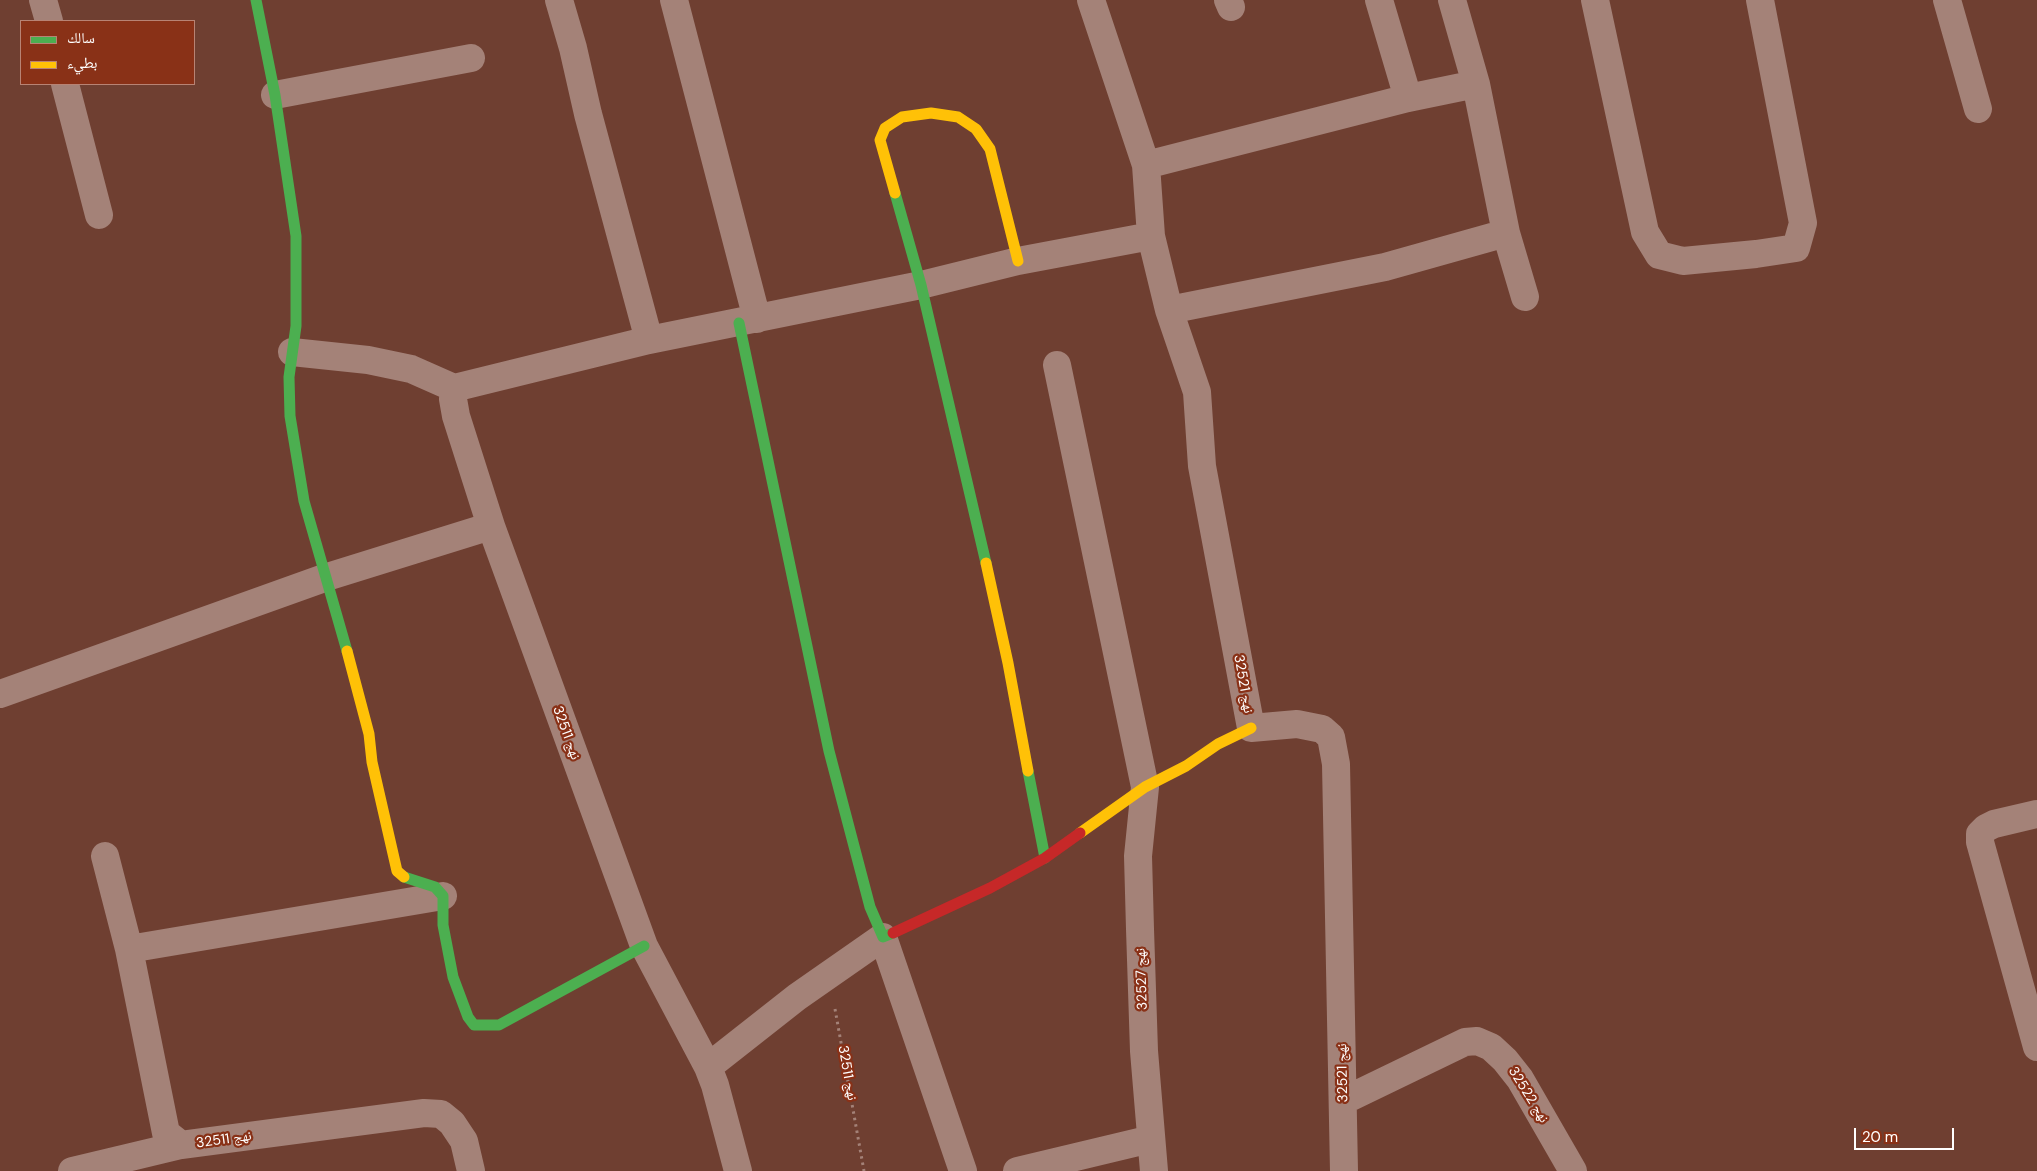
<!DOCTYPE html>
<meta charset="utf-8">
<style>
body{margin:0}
#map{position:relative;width:2037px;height:1171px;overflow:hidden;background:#6f3f31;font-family:"DM Sans","Noto Naskh Arabic",sans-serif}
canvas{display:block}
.legend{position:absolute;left:20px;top:20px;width:175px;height:65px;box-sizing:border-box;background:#893117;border:1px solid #b88374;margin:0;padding:6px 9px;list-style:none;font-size:15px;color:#fff}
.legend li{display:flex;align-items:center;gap:10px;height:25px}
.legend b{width:25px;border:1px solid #b88374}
.scale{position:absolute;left:1854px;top:1128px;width:100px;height:22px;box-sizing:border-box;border:2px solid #fff;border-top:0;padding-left:6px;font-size:15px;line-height:18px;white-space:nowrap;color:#fff;-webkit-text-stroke:4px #893117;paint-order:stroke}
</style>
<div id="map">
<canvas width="2037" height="1171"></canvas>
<ul class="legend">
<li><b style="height:6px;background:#4caf50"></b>سالك</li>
<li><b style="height:6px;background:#ffc107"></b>بطيء</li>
</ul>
<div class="scale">20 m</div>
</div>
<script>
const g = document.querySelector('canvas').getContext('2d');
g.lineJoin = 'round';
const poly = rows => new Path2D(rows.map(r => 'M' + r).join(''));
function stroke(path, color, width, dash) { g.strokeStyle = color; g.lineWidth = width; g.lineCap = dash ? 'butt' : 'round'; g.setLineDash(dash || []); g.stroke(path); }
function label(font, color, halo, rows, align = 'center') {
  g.font = font + ' "DM Sans","Noto Naskh Arabic",sans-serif'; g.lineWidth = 4.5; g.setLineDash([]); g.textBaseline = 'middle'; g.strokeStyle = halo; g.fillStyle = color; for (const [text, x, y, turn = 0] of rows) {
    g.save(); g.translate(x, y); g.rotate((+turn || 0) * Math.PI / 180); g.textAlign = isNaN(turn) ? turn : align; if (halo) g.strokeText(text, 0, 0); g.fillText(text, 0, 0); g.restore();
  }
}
stroke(poly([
 [835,1009,864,1171]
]), '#a48278', 3, [2.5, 4]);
stroke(poly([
 [43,0,49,21],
 [559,0,573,48,588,114,649,340],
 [674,0,757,319],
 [1091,0,1146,165,1151,236,1169,310,1385,267,1506,233],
 [1228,0,1231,7],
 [1379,0,1408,98],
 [1452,0,1476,84,1506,233,1525,297],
 [1595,0,1645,232,1659,255,1683,261,1756,254,1796,248,1803,223,1760,0],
 [1947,0,1978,109],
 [65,84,99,215],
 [275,95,471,58],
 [1146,165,1408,98,1476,84],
 [1169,310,1197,392,1202,466,1251,728,1297,724,1322,729,1331,737,1336,764,1344,1171],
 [292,352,368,360,411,369,454,388,649,340,921,285,1018,261,1151,236],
 [1057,365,1145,787,1138,856,1140,929,1144,1051,1154,1171],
 [454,388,453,399,456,416,491,526,644,946,708,1067,715,1085,738,1171],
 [0,694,327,577,491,526],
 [2037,814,1994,824,1986,828,1980,834,1980,842,2037,1047],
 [105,856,129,949,166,1133,181,1145,424,1113,441,1114,452,1123,464,1141,471,1171],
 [129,949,443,896],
 [708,1067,797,997,883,937,963,1171],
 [1343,1101,1465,1042,1477,1041,1491,1047,1505,1060,1520,1079,1573,1171],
 [72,1171,181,1145],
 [1017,1171,1151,1139]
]), '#a48278', 28);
stroke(poly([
 [256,0,275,95,296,236,296,326,289,377,290,416,304,501,347,651],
 [895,193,921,285,986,563],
 [739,323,829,751,870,907,883,937,893,933],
 [1028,771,1045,858],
 [404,877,435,887,443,896,443,925,453,977,468,1017,474,1025,499,1025,644,946]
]), '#4caf50', 11);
stroke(poly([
 [895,193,880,140,885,128,902,117,931,113,958,117,976,129,990,149,1018,261],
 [986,563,1008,663,1028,771],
 [347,651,369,734,372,762,397,871,404,877],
 [1080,833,1145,787,1186,766,1218,744,1251,728]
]), '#ffc107', 11);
stroke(poly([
 [893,933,990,888,1045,858,1080,833]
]), '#c62828', 11);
label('14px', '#fff', '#893117', [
 ["نهج 32521",1243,684,80],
 ["نهج 32511",566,733,70],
 ["نهج 32527",1142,979,-92],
 ["نهج 32511",847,1073,80],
 ["نهج 32521",1343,1073,-91],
 ["نهج 32522",1528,1095,58],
 ["نهج 32511",224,1140,-8]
]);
</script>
